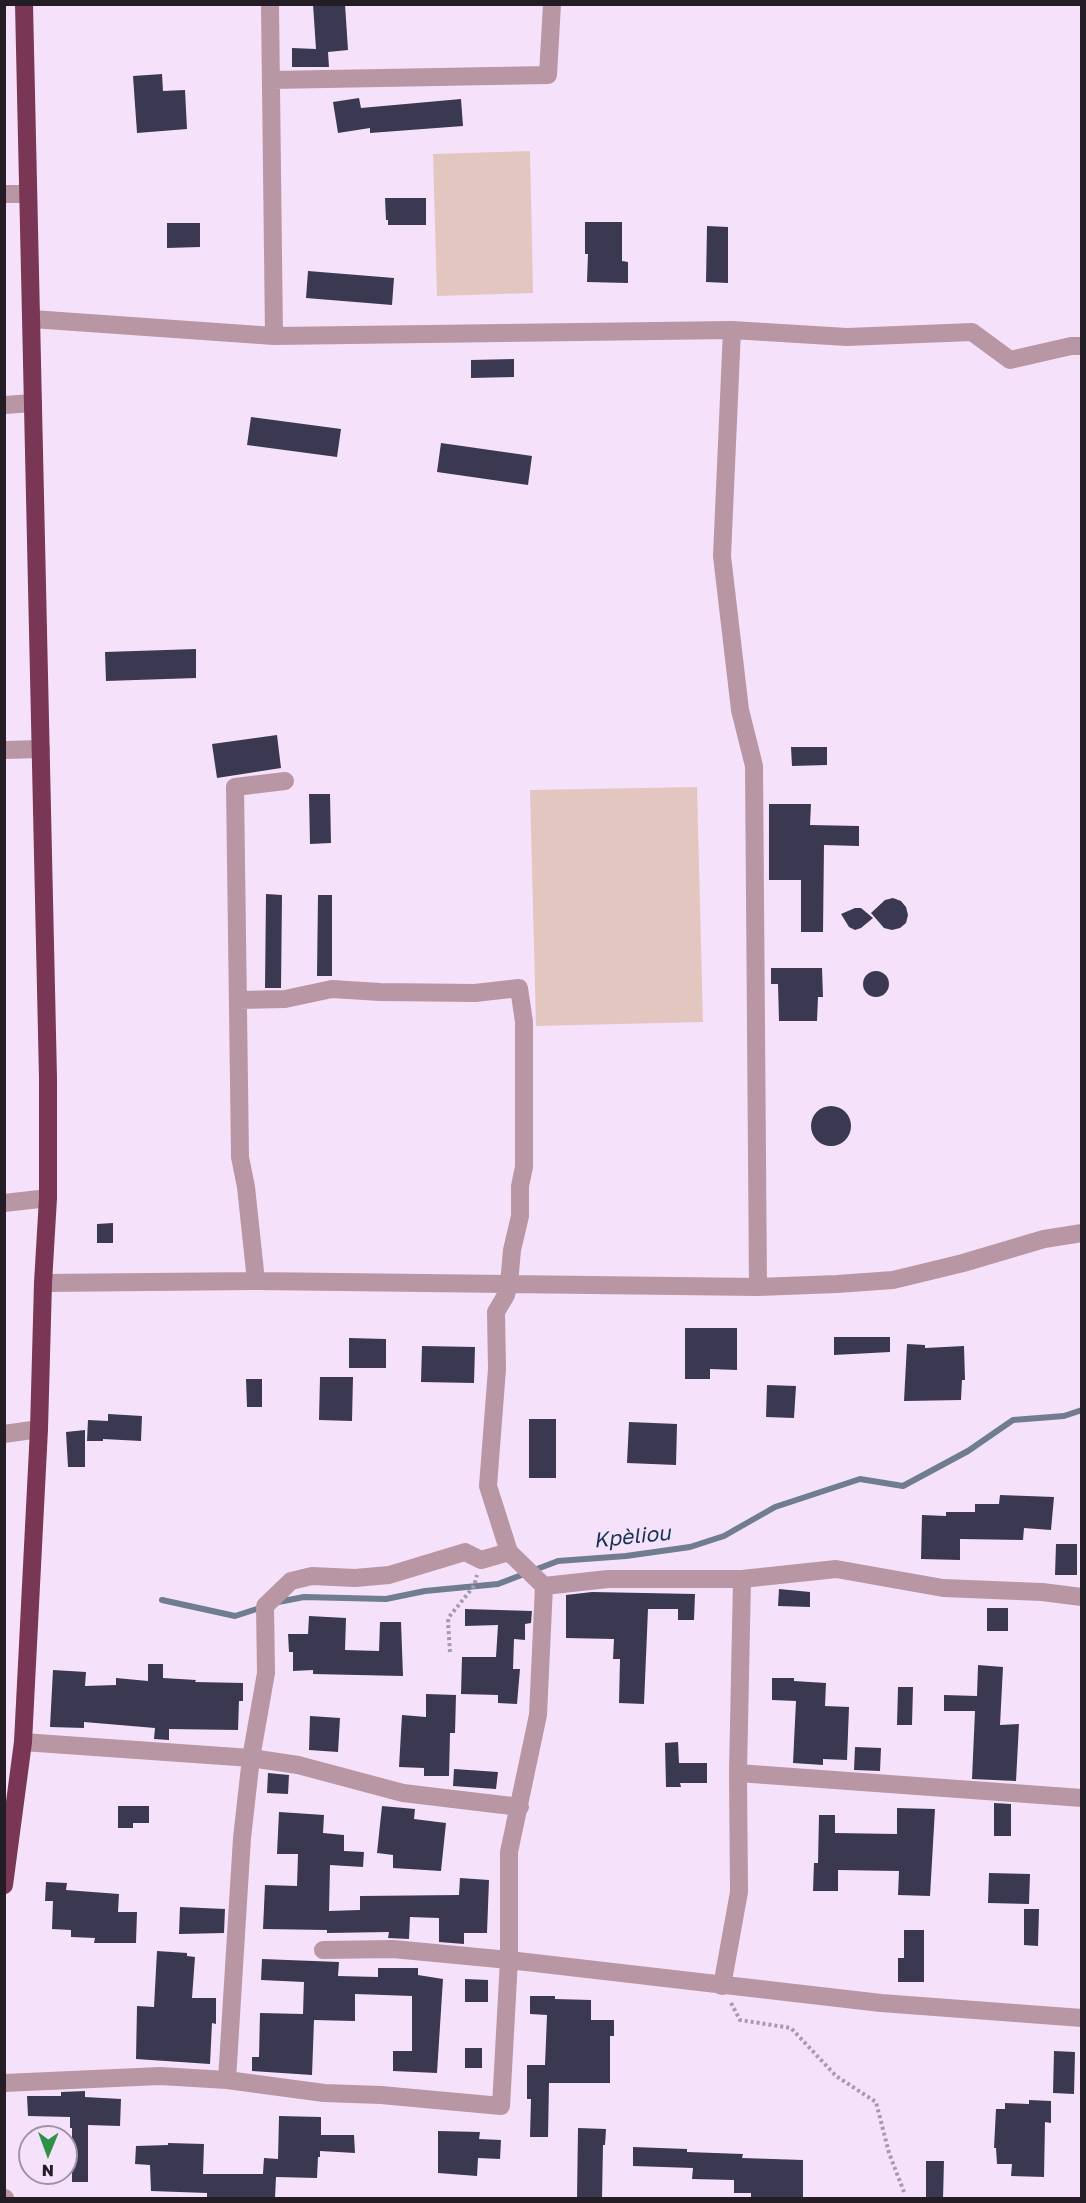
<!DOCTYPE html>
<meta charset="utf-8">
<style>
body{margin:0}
#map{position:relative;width:1086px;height:2203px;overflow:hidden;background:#f5e2fa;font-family:"Golos Text",sans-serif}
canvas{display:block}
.frame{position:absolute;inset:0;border:6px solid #241d26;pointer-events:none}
.north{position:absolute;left:18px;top:2125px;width:60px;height:60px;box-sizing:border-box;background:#f5e2fa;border:2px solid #a193a5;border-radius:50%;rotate:181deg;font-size:16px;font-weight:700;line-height:24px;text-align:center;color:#241d26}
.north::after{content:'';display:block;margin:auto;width:21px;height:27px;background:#2d9146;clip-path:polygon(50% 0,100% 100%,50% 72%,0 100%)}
</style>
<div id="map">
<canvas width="1086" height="2203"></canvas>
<div class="frame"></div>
<div class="north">N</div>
</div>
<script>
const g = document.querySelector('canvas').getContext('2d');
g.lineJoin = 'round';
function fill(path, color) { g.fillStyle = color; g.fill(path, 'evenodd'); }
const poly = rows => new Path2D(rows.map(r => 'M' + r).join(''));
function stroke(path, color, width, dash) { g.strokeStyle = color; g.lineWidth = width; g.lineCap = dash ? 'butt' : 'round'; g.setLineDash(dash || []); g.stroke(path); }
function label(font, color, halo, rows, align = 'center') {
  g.font = font + ' "Golos Text",sans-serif'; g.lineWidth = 6; g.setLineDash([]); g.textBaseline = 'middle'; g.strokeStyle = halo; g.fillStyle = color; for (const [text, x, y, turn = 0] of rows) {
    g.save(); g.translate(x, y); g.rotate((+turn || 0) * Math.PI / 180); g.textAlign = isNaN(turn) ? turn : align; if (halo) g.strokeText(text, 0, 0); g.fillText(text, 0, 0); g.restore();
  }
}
fill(poly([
 [530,151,533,293,437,296,433,154],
 [697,787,703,1022,536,1026,530,790]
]), '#e4c6c1');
stroke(poly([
 [162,1600,235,1616,263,1607],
 [278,1602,304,1597,386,1599,425,1591,498,1584,558,1561,626,1556,690,1547,724,1536,775,1507,860,1479,903,1486,968,1451,1013,1420,1064,1416,1082,1410]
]), '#707c8f', 6);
fill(poly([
 [313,4,345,4,348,50,328,52,329,67,292,67,292,48,316,49],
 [162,74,163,91,185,90,187,129,137,133,133,76],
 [359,98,361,108,461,99,463,126,370,133,370,128,338,133,333,102],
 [385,198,426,198,426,225,388,225,388,220,386,220],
 [585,222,622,222,622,261,628,262,628,283,587,282,588,254,585,254],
 [167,223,200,223,200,247,167,248],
 [707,226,728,227,728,283,706,282],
 [308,271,394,278,392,305,306,298],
 [514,359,514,377,471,378,471,360],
 [251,417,341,429,337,457,247,445],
 [441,443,532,456,528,485,437,472],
 [196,649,196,678,106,681,105,652],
 [277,735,281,768,217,778,212,744],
 [791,747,827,747,827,765,792,766],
 [309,794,330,794,331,843,310,844],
 [769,804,811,804,810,825,859,826,859,846,824,845,823,932,801,932,801,880,769,880],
 [266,894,282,895,281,988,265,988],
 [318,895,332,895,332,976,317,976],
 [893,898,901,901,906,907,908,915,906,923,900,928,892,930,884,928,871,913,885,900],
 [855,908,861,908,873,918,861,928,855,930,849,927,841,914],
 [771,968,822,968,823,997,818,997,817,1021,779,1021,778,984,771,984],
 '863 984a13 13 0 1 1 26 0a13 13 0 1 1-26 0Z',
 '811 1126a20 20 0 1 1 40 0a20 20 0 1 1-40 0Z',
 [113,1223,113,1243,97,1243,97,1224],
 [685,1328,737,1328,737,1370,710,1369,710,1379,685,1379],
 [834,1337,890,1337,890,1352,834,1355],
 [349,1338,386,1339,386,1368,349,1368],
 [907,1344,925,1345,925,1348,964,1346,965,1380,962,1380,961,1400,904,1401],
 [422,1346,475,1347,474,1383,421,1382],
 [320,1377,353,1377,352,1421,319,1420],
 [246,1379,262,1379,262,1407,247,1407],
 [767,1385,796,1386,794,1418,766,1417],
 [108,1414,142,1416,141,1441,103,1439,103,1441,87,1441,88,1420,108,1421],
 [529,1419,556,1419,556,1478,529,1478],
 [629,1422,677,1424,676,1465,627,1463],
 [85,1430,85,1467,68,1467,66,1432],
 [1000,1495,1054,1497,1051,1530,1024,1528,1023,1540,960,1539,960,1560,921,1559,922,1515,946,1516,946,1512,975,1512,975,1504,999,1504],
 [1056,1544,1077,1544,1077,1575,1055,1575],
 [779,1589,810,1592,810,1607,778,1606],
 [592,1592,695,1594,694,1620,678,1620,678,1609,648,1609,644,1704,619,1703,620,1659,613,1659,614,1639,566,1638,566,1595],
 [987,1608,1008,1608,1008,1631,987,1631],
 [465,1609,532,1611,531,1623,525,1624,525,1640,514,1639,513,1669,520,1669,517,1704,498,1703,498,1695,461,1694,462,1657,496,1657,498,1625,465,1626],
 [309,1616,346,1618,345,1650,379,1651,380,1622,401,1622,403,1676,313,1674,313,1670,293,1671,293,1652,289,1652,288,1634,308,1634],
 [148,1664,163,1664,163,1678,196,1680,195,1682,243,1683,243,1701,239,1701,238,1730,169,1729,169,1740,154,1739,155,1728,84,1722,84,1728,50,1727,53,1670,86,1672,85,1686,116,1685,116,1678,148,1681],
 [978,1665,1003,1667,1000,1725,1019,1724,1016,1781,972,1779,975,1711,944,1711,944,1695,977,1696],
 [772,1678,794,1678,794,1681,826,1683,825,1706,849,1707,847,1760,823,1759,823,1765,793,1763,796,1701,772,1700],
 [898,1687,913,1687,912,1725,897,1725],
 [426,1694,456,1695,455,1733,450,1733,449,1776,424,1776,424,1768,399,1767,402,1715,426,1717],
 [310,1716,340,1718,338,1752,309,1750],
 [678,1742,679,1763,707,1763,707,1783,680,1783,681,1787,666,1787,665,1743],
 [855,1747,881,1748,880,1771,854,1770],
 [454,1769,498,1772,496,1789,453,1786],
 [268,1773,289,1775,288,1794,267,1793],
 [994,1803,1011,1804,1011,1836,994,1836],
 [118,1806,149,1806,149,1823,133,1823,133,1828,118,1828],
 [382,1806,415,1809,414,1819,446,1823,441,1871,393,1868,393,1855,377,1853],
 [897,1808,935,1809,930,1896,898,1895,899,1871,838,1870,838,1891,813,1891,814,1863,818,1863,819,1815,835,1815,835,1833,897,1834],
 [279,1812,324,1815,323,1833,344,1835,344,1851,364,1852,363,1867,330,1865,329,1911,360,1910,360,1896,459,1895,460,1878,489,1880,487,1933,464,1933,464,1944,439,1942,439,1918,410,1917,409,1939,388,1938,389,1932,327,1933,327,1930,263,1929,265,1885,297,1886,298,1854,277,1854],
 [989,1873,1030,1874,1029,1904,988,1903],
 [46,1882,67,1883,66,1890,119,1894,118,1912,137,1912,136,1943,94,1943,95,1938,71,1937,71,1930,52,1929,53,1901,45,1901],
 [180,1907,225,1909,224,1933,179,1934],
 [1024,1909,1039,1909,1038,1946,1024,1945],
 [904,1930,924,1930,924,1982,898,1982,898,1958,904,1958],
 [157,1951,187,1953,187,1956,195,1957,192,1998,216,1998,216,2024,212,2023,210,2064,136,2059,137,2006,154,2007],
 [262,1959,339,1962,338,1976,378,1977,378,1968,418,1968,418,1975,443,1979,437,2073,393,2071,393,2051,412,2051,412,1996,355,1994,355,2021,314,2020,312,2075,252,2071,252,2057,259,2057,260,2013,303,2014,304,1982,261,1980],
 [465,1979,488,1980,488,2002,465,2002],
 [530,1996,555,1996,555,1999,591,2000,591,2020,614,2020,614,2036,610,2036,610,2083,549,2083,548,2137,530,2137,531,2099,527,2099,527,2065,545,2065,547,2015,530,2014],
 [465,2048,482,2048,482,2068,465,2068],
 [1054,2051,1075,2052,1074,2094,1053,2093],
 [85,2091,85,2097,121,2099,120,2126,88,2125,88,2182,72,2182,72,2128,70,2128,70,2117,28,2116,27,2096,61,2096,61,2092],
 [1029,2100,1051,2101,1051,2123,1045,2122,1044,2177,1011,2176,1012,2164,997,2164,996,2148,994,2148,996,2109,1005,2109,1005,2103,1029,2104],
 [279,2116,321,2117,321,2135,354,2135,355,2153,320,2151,320,2157,318,2157,317,2178,276,2177,275,2198,207,2197,207,2193,151,2191,150,2165,135,2164,136,2146,168,2145,168,2143,204,2144,203,2174,263,2174,264,2158,278,2159],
 [578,2128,606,2129,605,2145,603,2145,602,2199,577,2199],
 [438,2131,480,2132,479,2139,501,2140,500,2159,478,2158,477,2176,438,2173],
 [633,2147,687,2149,687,2152,743,2154,742,2158,803,2160,803,2199,751,2199,751,2193,734,2193,734,2180,692,2179,693,2168,633,2166],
 [926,2161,944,2161,943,2199,926,2199]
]), '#3a3951');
stroke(poly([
 [450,1652,448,1622,449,1617,474,1586,477,1575],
 [731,2003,740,2020,791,2028,836,2076,876,2102,889,2153,904,2192]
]), '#a89aac', 4, [3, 3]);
stroke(poly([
 [270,4,274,336],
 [271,80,548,75,552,4],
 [4,194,28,194],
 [32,319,274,336,732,330,847,337,972,332,1010,360,1071,346,1082,346],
 [732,330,722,556,740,710,754,766,758,1287],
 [4,405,33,403],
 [4,750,41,749],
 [4,1203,48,1198],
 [256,1281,246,1187,240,1157,235,787,285,781],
 [43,1283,256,1281,758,1287,837,1284,893,1280,963,1263,1044,1239,1082,1233],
 [4,1434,39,1429],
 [544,1586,608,1579,742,1579,836,1569,943,1588,1042,1592,1082,1597],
 [23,1742,251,1758,298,1765,403,1793,520,1807],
 [738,1773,1082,1798],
 [323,1950,393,1949,509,1960,881,2003,1082,2018],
 [722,1986,739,1892,738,1773,742,1579],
 [227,2080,242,1838,251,1758,266,1673,265,1606,291,1581,312,1576,355,1578,389,1575,465,1552,481,1560,509,1552],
 [4,2083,160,2076,227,2080,324,2093,381,2095,501,2106,509,1960,509,1852,538,1715,544,1586,509,1552,488,1486,497,1369,496,1312,506,1295,509,1284,512,1250,520,1216,520,1186,524,1167,524,1022,519,988,475,993,380,992,332,989,285,999,238,1000],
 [4,2198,5,2198]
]), '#b996a3', 18);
stroke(poly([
 [4,1885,23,1742,39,1429,43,1283,48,1198,48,1078,24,4]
]), '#793655', 18);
label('italic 21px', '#133454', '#f5e2fa', [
 ["Kpèliou",632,1537,-6]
]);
</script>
